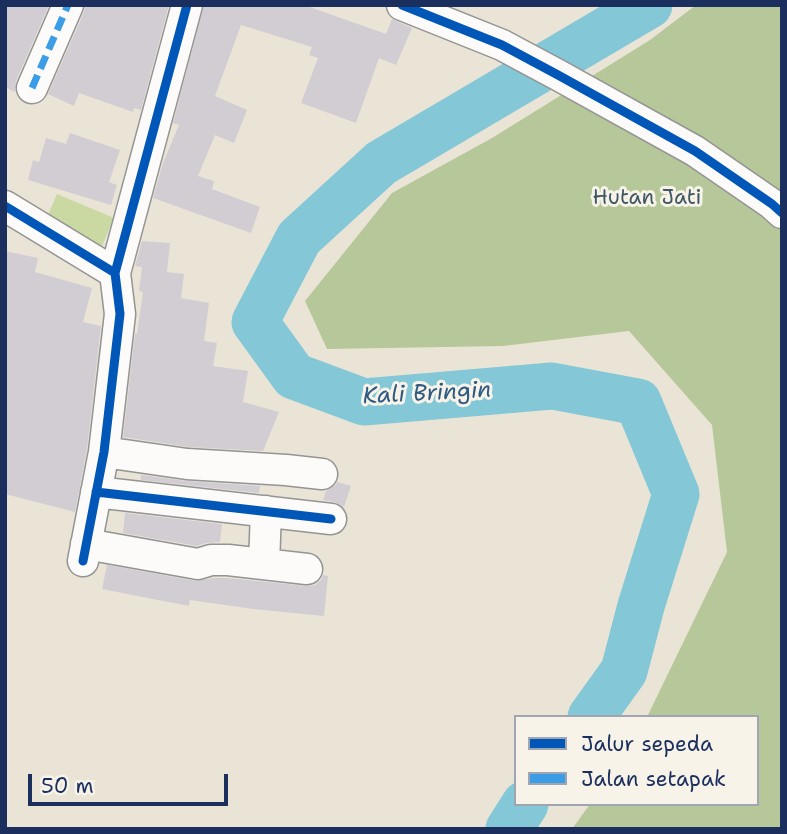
<!DOCTYPE html>
<style>
body{margin:0}
#map{position:relative;width:787px;height:834px;overflow:hidden;background:#eae4d7;font-family:"Shantell Sans",sans-serif}
canvas{display:block}
.frame{position:absolute;inset:0;border:7px solid #1b2f5e;pointer-events:none}
.legend{position:absolute;left:514px;top:715px;width:245px;height:91px;box-sizing:border-box;background:#f7f3e8;border:2px solid #9fa5b1;margin:0;padding:9px 12px;list-style:none;font-size:21px;color:#1b2f5e}
.legend li{display:flex;align-items:center;gap:14px;height:35px}
.legend b{width:35px;border:2px solid #9fa5b1}
.scale{position:absolute;left:28px;top:774px;width:200px;height:32px;box-sizing:border-box;border:4px solid #1b2f5e;border-top:0;padding-left:9px;font-size:21px;line-height:24px;white-space:nowrap;color:#1b2f5e;-webkit-text-stroke:5px #f7f3e8;paint-order:stroke}
</style>
<div id="map">
<canvas width="787" height="834"></canvas>
<div class="frame"></div>
<ul class="legend">
<li><b style="height:9px;background:#0057b8"></b>Jalur sepeda</li>
<li><b style="height:9px;background:#3b9de6"></b>Jalan setapak</li>
</ul>
<div class="scale">50 m</div>
</div>
<script>
const g = document.querySelector('canvas').getContext('2d');
g.lineJoin = 'round';
function fill(path, color) { g.fillStyle = color; g.fill(path, 'evenodd'); }
const poly = rows => new Path2D(rows.map(r => 'M' + r).join(''));
function stroke(path, color, width, dash) { g.strokeStyle = color; g.lineWidth = width; g.lineCap = dash ? 'butt' : 'round'; g.setLineDash(dash || []); g.stroke(path); }
function label(font, color, halo, rows, align = 'center') {
  g.font = font + ' "Shantell Sans",sans-serif'; g.lineWidth = 6; g.setLineDash([]); g.textBaseline = 'middle'; g.strokeStyle = halo; g.fillStyle = color; for (const [text, x, y, turn = 0] of rows) {
    g.save(); g.translate(x, y); g.rotate((+turn || 0) * Math.PI / 180); g.textAlign = isNaN(turn) ? turn : align; if (halo) g.strokeText(text, 0, 0); g.fillText(text, 0, 0); g.restore();
  }
}
fill(poly([
 [57,194,114,218,102,246,45,222]
]), '#cad8a2');
fill(poly([
 [696,5,782,5,782,829,572,829,590,804,757,804,757,717,647,717,727,552,712,425,629,331,503,346,327,349,305,301,392,193,492,138,650,40]
]), '#b6c899');
stroke(poly([
 [591,717,624,671,641,606,676,494,638,402,552,386,364,402,294,376,255,322,299,238,381,163,649,5],
 [509,829,525,804]
]), '#84c8d7', 47);
fill(poly([
 [5,5,49,5,16,81,15,92,5,87],
 [85,5,169,5,141,110,134,108,133,112,79,93,74,106,48,94,84,12],
 [204,5,304,5,386,34,392,19,412,28,396,65,379,58,356,123,301,103,318,58,309,55,312,47,241,25,215,96,247,110,234,143,215,135,198,176,214,181,212,189,260,207,251,233,153,198,163,163,179,125,173,123],
 [70,133,120,150,109,182,117,185,111,205,28,180,33,160,39,162,46,138,66,144],
 [142,241,170,243,167,272,184,274,181,298,209,303,204,341,217,343,213,366,248,371,243,402,279,412,263,451,189,447,123,437,135,334,137,334,143,292,139,291,142,267,135,266],
 [5,251,38,258,35,272,92,288,83,322,101,326,87,449,75,512,5,494],
 [141,475,186,481,260,486,259,493,141,480],
 [337,482,351,486,344,507,334,502,323,500,326,491,336,485],
 [125,513,222,524,220,542,206,543,197,546,123,533],
 [107,565,196,581,214,578,227,578,306,586,315,585,321,580,323,575,328,576,324,616,253,609,190,600,189,606,102,589]
]), '#d2cdd3');
const street = poly([
 [402,5,502,45,558,75,695,151,772,204,782,213],
 [32,88,68,5],
 [5,206,115,273,120,314,104,452,83,561],
 [115,273,187,5],
 [104,452,187,464,286,470,322,474],
 [96,492,331,519],
 [86,544,198,564,211,560,228,560,307,569],
 [264,564,266,511]
]);
stroke(street, '#939494', 33);
stroke(street, '#fcfbf9', 30);
stroke(poly([
 [32,88,68,5]
]), '#3b9de6', 7, [14, 7]);
stroke(poly([
 [402,5,502,45,558,75,695,151,772,204,782,213],
 [5,206,115,273,120,314,104,452,83,561],
 [115,273,187,5],
 [96,492,331,519]
]), '#0057b8', 9);
label('21px', '#405764', '#f7f3e8', [
 ["Hutan Jati",647,199]
]);
label('italic 23px', '#2e5982', '#f7f3e8', [
 ["Kali Bringin",427,394,-3]
]);
</script>
